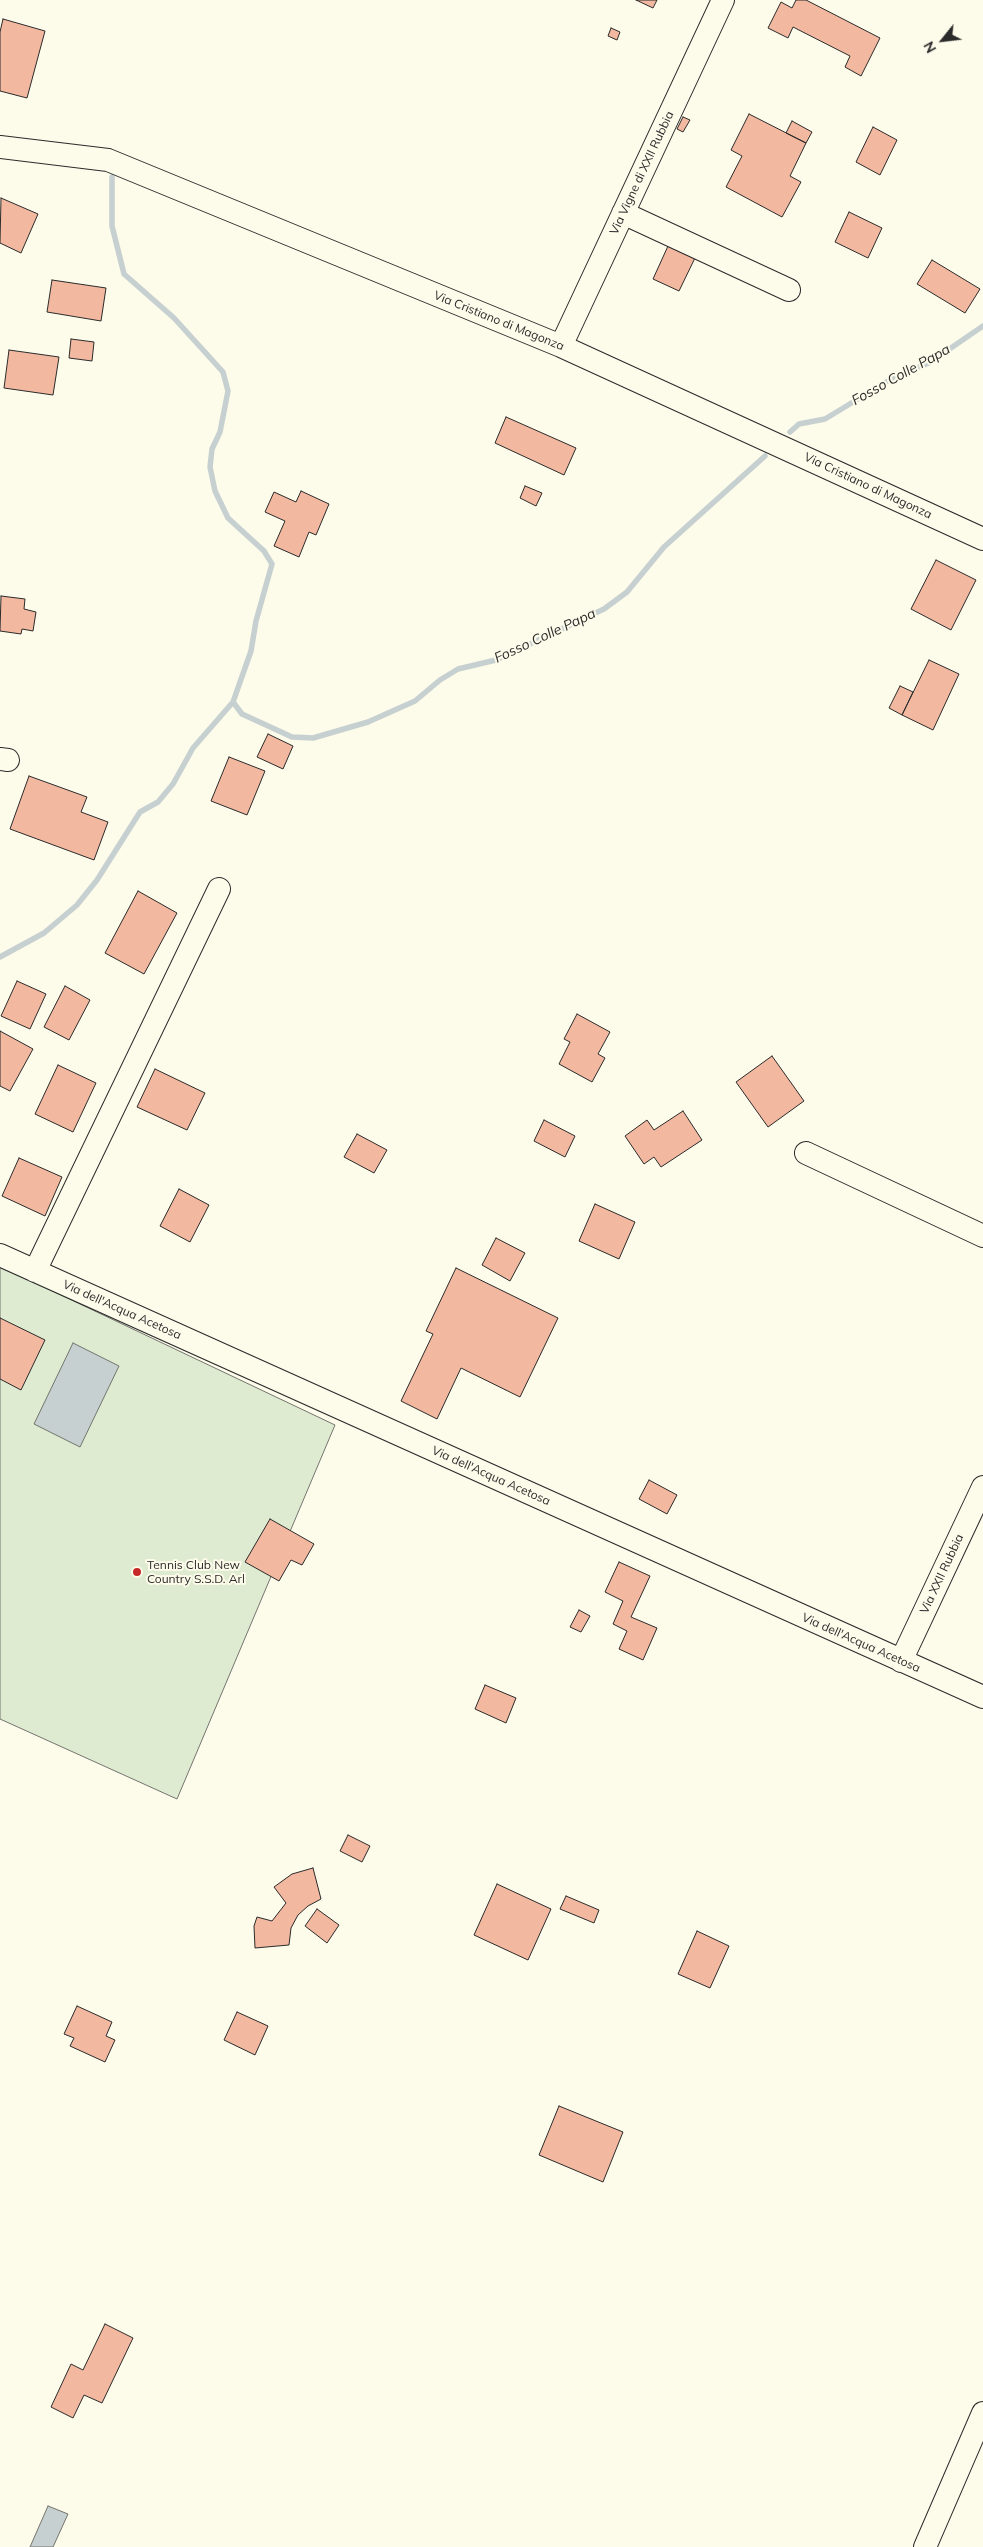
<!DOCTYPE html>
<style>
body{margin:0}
#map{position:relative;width:983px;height:2547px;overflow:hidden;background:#fdfbea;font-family:Mulish,sans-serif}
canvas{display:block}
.north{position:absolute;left:918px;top:15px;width:50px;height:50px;-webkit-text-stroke:4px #fdfbea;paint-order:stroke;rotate:241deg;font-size:14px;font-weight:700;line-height:20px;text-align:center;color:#2b2b2b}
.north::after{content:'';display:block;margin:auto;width:18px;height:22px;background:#2b2b2b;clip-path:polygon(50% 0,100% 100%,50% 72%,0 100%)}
</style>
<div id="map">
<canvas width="983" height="2547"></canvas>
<div class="north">N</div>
</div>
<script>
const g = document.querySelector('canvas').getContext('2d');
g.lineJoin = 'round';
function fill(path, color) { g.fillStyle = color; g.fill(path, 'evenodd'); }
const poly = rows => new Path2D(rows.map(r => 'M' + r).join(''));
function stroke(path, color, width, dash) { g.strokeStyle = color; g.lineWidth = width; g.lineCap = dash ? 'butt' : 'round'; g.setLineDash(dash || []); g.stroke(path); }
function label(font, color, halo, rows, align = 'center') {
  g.font = font + ' Mulish,sans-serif'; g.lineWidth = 4; g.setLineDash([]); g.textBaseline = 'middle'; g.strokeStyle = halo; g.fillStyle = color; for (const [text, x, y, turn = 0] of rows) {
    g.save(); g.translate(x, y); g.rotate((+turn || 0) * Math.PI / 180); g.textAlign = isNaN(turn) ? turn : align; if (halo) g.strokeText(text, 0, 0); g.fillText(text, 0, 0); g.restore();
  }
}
const green = poly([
 [0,1266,335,1425,177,1799,0,1719,0,1266]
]);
fill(green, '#deebd1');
stroke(green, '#74746e', 1);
const water = poly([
 [73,1343,119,1366,80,1447,34,1424,73,1343],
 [48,2506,68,2514,53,2547,30,2547,48,2506]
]);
fill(water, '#c7d0d0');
stroke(water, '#74746e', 1);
stroke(poly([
 [790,432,799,424,825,419,896,376,929,363,983,326],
 [233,702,242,714,292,737,313,738,368,722,415,701,440,680,458,669,496,660,604,609,627,592,664,547,765,456],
 [0,957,44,933,77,905,97,880,140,812,158,802,173,784,193,748,233,702,251,651,256,621,272,564,264,551,228,518,215,491,210,467,212,449,220,432,228,391,223,372,174,318,124,274,112,226,112,177]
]), '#c7d0d0', 5.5);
const building = poly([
 [636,0,657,0,653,8,636,0],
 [796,0,806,0,880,38,861,76,845,67,850,56,793,27,788,38,768,28,781,2,792,8,796,0],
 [3,19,45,31,27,98,0,91,0,32,3,19],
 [611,28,620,32,617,40,608,36,611,28],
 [749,114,806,143,790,176,801,182,782,217,726,187,742,156,731,150,749,114],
 [683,117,690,120,683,132,677,129,683,117],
 [792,121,812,132,806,143,786,133,792,121],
 [873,127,897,140,880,175,856,162,873,127],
 [1,198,38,214,21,253,0,243,1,198],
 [849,212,882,228,868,258,835,242,849,212],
 [668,246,695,258,679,291,653,279,668,246],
 [932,260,980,289,965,313,917,284,932,260],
 [52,280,106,288,101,321,47,312,52,280],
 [71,339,94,342,92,361,69,358,71,339],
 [9,350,59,357,53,395,4,388,9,350],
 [506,417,576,448,564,475,495,443,506,417],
 [525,486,542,493,536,506,520,498,525,486],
 [301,491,329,504,316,535,309,532,299,557,274,546,285,521,265,512,274,492,296,502,301,491],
 [936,560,976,580,951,630,911,609,936,560],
 [1,596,25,599,24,609,36,612,33,631,22,629,21,634,0,631,1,596],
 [929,660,959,674,933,730,902,715,929,660],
 [900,686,913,692,902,715,889,708,900,686],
 [268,734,293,746,283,769,257,757,268,734],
 [229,757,265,771,247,815,211,801,229,757],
 [29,776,87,797,81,812,108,822,94,860,10,829,29,776],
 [138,891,177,913,144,974,105,953,138,891],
 [17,981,46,994,30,1029,1,1016,17,981],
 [65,986,90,1000,69,1040,44,1027,65,986],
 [577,1014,610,1032,598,1054,605,1058,592,1082,559,1064,570,1042,564,1039,577,1014],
 [0,1031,33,1049,10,1091,0,1086,0,1031],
 [772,1056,804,1101,768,1127,736,1082,772,1056],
 [58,1065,96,1083,73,1132,35,1114,58,1065],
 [155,1069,205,1093,187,1130,137,1107,155,1069],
 [683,1111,702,1140,661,1167,654,1157,644,1164,625,1136,647,1120,654,1130,683,1111],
 [544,1120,575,1136,565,1157,534,1141,544,1120],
 [357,1134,387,1150,374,1173,344,1157,357,1134],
 [19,1158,62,1177,45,1216,2,1196,19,1158],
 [179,1189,209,1205,190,1242,160,1226,179,1189],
 [595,1204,635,1222,619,1259,579,1241,595,1204],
 [496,1238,525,1253,510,1281,482,1265,496,1238],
 [456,1268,558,1318,520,1397,461,1368,437,1419,401,1401,433,1334,426,1331,456,1268],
 [0,1318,45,1340,21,1390,0,1379,0,1318],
 [649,1480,677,1495,667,1514,639,1499,649,1480],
 [270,1519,314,1544,302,1565,291,1560,279,1581,245,1562,270,1519],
 [619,1562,650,1576,631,1617,657,1628,643,1660,619,1649,627,1631,613,1624,623,1601,605,1592,619,1562],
 [579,1610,590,1616,581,1632,570,1627,579,1610],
 [485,1685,516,1698,506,1723,475,1709,485,1685],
 [348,1835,370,1846,362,1862,340,1851,348,1835],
 [313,1868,321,1899,308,1906,298,1915,291,1928,289,1945,255,1948,254,1926,257,1917,272,1921,286,1903,274,1887,292,1874,313,1868],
 [497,1884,551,1909,528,1960,474,1935,497,1884],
 [566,1896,599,1910,594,1923,560,1909,566,1896],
 [317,1909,339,1925,327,1943,305,1926,317,1909],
 [697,1931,729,1946,710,1988,678,1974,697,1931],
 [77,2006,112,2022,106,2036,115,2040,105,2062,70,2046,74,2038,64,2034,77,2006],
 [237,2012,268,2026,255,2055,224,2040,237,2012],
 [559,2106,623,2132,603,2182,539,2155,559,2106],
 [105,2324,133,2338,102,2403,84,2395,73,2418,51,2407,71,2364,83,2370,105,2324]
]);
fill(building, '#f2b8a0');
stroke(building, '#2b2b2b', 1);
const minor = poly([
 [0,147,108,160,561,346,983,539],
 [623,213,789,290],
 [561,346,723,0],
 [0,759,8,760],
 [806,1153,983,1236],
 [0,1255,983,1697],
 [35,1271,219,889],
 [901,1661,983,1487],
 [925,2547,983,2413]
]);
stroke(minor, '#2b2b2b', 24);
stroke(minor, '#fdfbea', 22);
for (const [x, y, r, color] of [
 [137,1572,5,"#c62828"]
]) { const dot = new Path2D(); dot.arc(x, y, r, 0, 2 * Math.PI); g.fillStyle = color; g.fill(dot); stroke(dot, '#fdfbea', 2); }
label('12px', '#2b2b2b', '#fdfbea', [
 ["Via Vigne di XXII Rubbia",642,173,-65],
 ["Via Cristiano di Magonza",499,321,22],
 ["Via Cristiano di Magonza",868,486,25],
 ["Via dell'Acqua Acetosa",122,1310,24],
 ["Via dell'Acqua Acetosa",491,1476,24],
 ["Via XXII Rubbia",942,1574,-65],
 ["Via dell'Acqua Acetosa",861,1643,24]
]);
label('12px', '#2b2b2b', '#fdfbea', [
 ["Tennis Club New",147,1565],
 ["Country S.S.D. Arl",147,1579]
], 'left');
label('italic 14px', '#2b2b2b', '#fdfbea', [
 ["Fosso Colle Papa",901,375,-29],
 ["Fosso Colle Papa",545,636,-25]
]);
</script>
